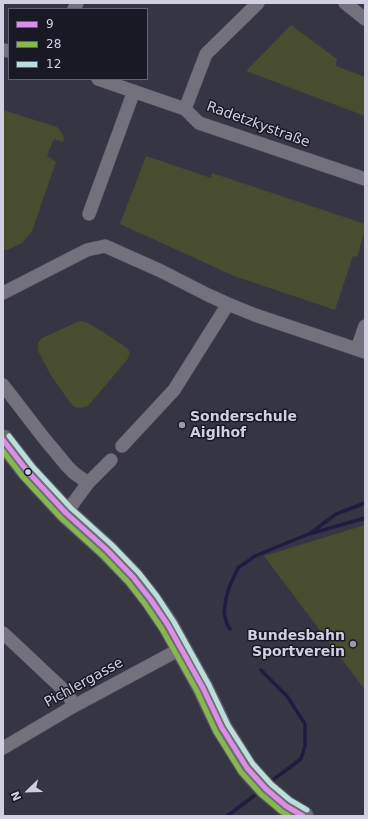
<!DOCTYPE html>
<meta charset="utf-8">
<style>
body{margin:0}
#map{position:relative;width:368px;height:819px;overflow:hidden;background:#363543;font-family:"DejaVu Sans",sans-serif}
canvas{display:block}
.frame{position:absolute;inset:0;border:4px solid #d0d0e1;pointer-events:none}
.legend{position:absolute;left:8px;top:8px;width:140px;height:72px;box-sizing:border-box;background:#191925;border:1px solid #626270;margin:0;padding:5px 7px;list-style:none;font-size:12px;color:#d0d0e1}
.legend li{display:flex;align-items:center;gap:8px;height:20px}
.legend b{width:20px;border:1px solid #626270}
.north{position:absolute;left:8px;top:771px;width:40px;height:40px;-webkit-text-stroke:3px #191925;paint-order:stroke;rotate:247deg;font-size:11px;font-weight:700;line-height:16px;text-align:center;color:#d0d0e1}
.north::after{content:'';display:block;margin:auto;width:14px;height:18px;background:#d0d0e1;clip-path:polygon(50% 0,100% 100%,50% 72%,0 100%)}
</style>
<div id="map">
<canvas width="368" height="819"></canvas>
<div class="frame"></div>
<ul class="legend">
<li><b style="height:5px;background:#dc8de8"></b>9</li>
<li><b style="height:5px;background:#87b84f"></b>28</li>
<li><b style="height:5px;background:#badfdb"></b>12</li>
</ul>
<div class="north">N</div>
</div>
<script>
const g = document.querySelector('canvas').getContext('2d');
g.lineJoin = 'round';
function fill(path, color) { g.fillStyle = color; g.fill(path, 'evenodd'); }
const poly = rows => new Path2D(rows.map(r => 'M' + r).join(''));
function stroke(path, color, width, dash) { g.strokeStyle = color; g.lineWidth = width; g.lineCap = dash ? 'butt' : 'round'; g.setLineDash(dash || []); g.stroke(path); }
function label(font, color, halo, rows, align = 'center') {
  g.font = font + ' "DejaVu Sans",sans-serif'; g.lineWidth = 3; g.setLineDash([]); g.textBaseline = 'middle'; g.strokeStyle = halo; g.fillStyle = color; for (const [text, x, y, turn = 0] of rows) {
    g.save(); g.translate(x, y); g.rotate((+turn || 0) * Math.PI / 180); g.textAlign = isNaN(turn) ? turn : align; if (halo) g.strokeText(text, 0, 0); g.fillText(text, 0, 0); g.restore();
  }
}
fill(poly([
 [291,25,337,59,336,66,365,77,365,116,246,71],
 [3,110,57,127,62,133,64,138,63,142,54,139,47,156,56,162,32,231,22,243,7,250,3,249],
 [146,156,211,178,212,173,365,224,365,230,357,257,353,256,335,310,234,276,120,224],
 [80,321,88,323,100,330,127,348,130,353,127,360,88,406,81,408,74,407,69,401,50,374,38,351,38,343,42,338,73,324],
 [365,525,365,690,264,556]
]), '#484d30');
stroke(poly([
 [312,532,336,514,365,503],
 [230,629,227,624,224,613,226,598,230,585,238,568,255,556,284,544,309,534,365,518],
 [261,670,287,696,305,724,305,746,301,759,274,779],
 [227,816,254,796]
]), '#201b41', 3.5);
const street = poly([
 [345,3,365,19],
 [74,9,77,3],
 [3,50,9,51],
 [98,79,185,109,199,123,365,179],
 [185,109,206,54,258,3],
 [89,214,134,91],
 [3,293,87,250,105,246,161,271,208,295,228,304,255,315,365,352],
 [357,349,365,326],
 [3,385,43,437,67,466,74,473,88,483],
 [122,446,174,390,228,304],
 [66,513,88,483,111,460],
 [3,633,68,694,74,706],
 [3,748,74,706,182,648]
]);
const primary = poly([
 [3,440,28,472,66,513,107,550,133,577,151,600,168,625,203,688,222,728,247,768,266,789,286,806,303,816]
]);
stroke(street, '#51515e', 14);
stroke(primary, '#51515e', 22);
stroke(street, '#72717c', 13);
stroke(primary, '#6d6e72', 20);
stroke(poly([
 [3,440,28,472,66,513,107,550,133,577,151,600,168,625,203,688,222,728,247,768,266,789,286,806,303,816]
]), '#dc8de8', 5);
stroke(poly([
 [3,451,23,477,61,518,102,555,128,582,145,604,162,629,197,691,216,732,241,772,261,794,281,811,289,816]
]), '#87b84f', 5);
stroke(poly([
 [9,436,33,467,71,508,112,545,139,573,157,596,174,622,209,685,228,725,253,764,271,784,290,800,307,810]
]), '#badfdb', 5);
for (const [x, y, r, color] of [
 [182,425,4,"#9a9aaa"],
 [28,472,3.5,"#d0d0e1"],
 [353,644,4,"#9a9aaa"]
]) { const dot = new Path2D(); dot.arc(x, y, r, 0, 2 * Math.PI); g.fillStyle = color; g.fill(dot); stroke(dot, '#191925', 1.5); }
label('14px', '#d0d0e1', '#191925', [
 ["Radetzkystraße",258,125,20],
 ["Pichlergasse",84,683,-29]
]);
label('bold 14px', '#d0d0e1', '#191925', [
 ["Sonderschule",190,417],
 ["Aiglhof",190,433],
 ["Bundesbahn",345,636,"right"],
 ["Sportverein",345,652,"right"]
], 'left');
</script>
